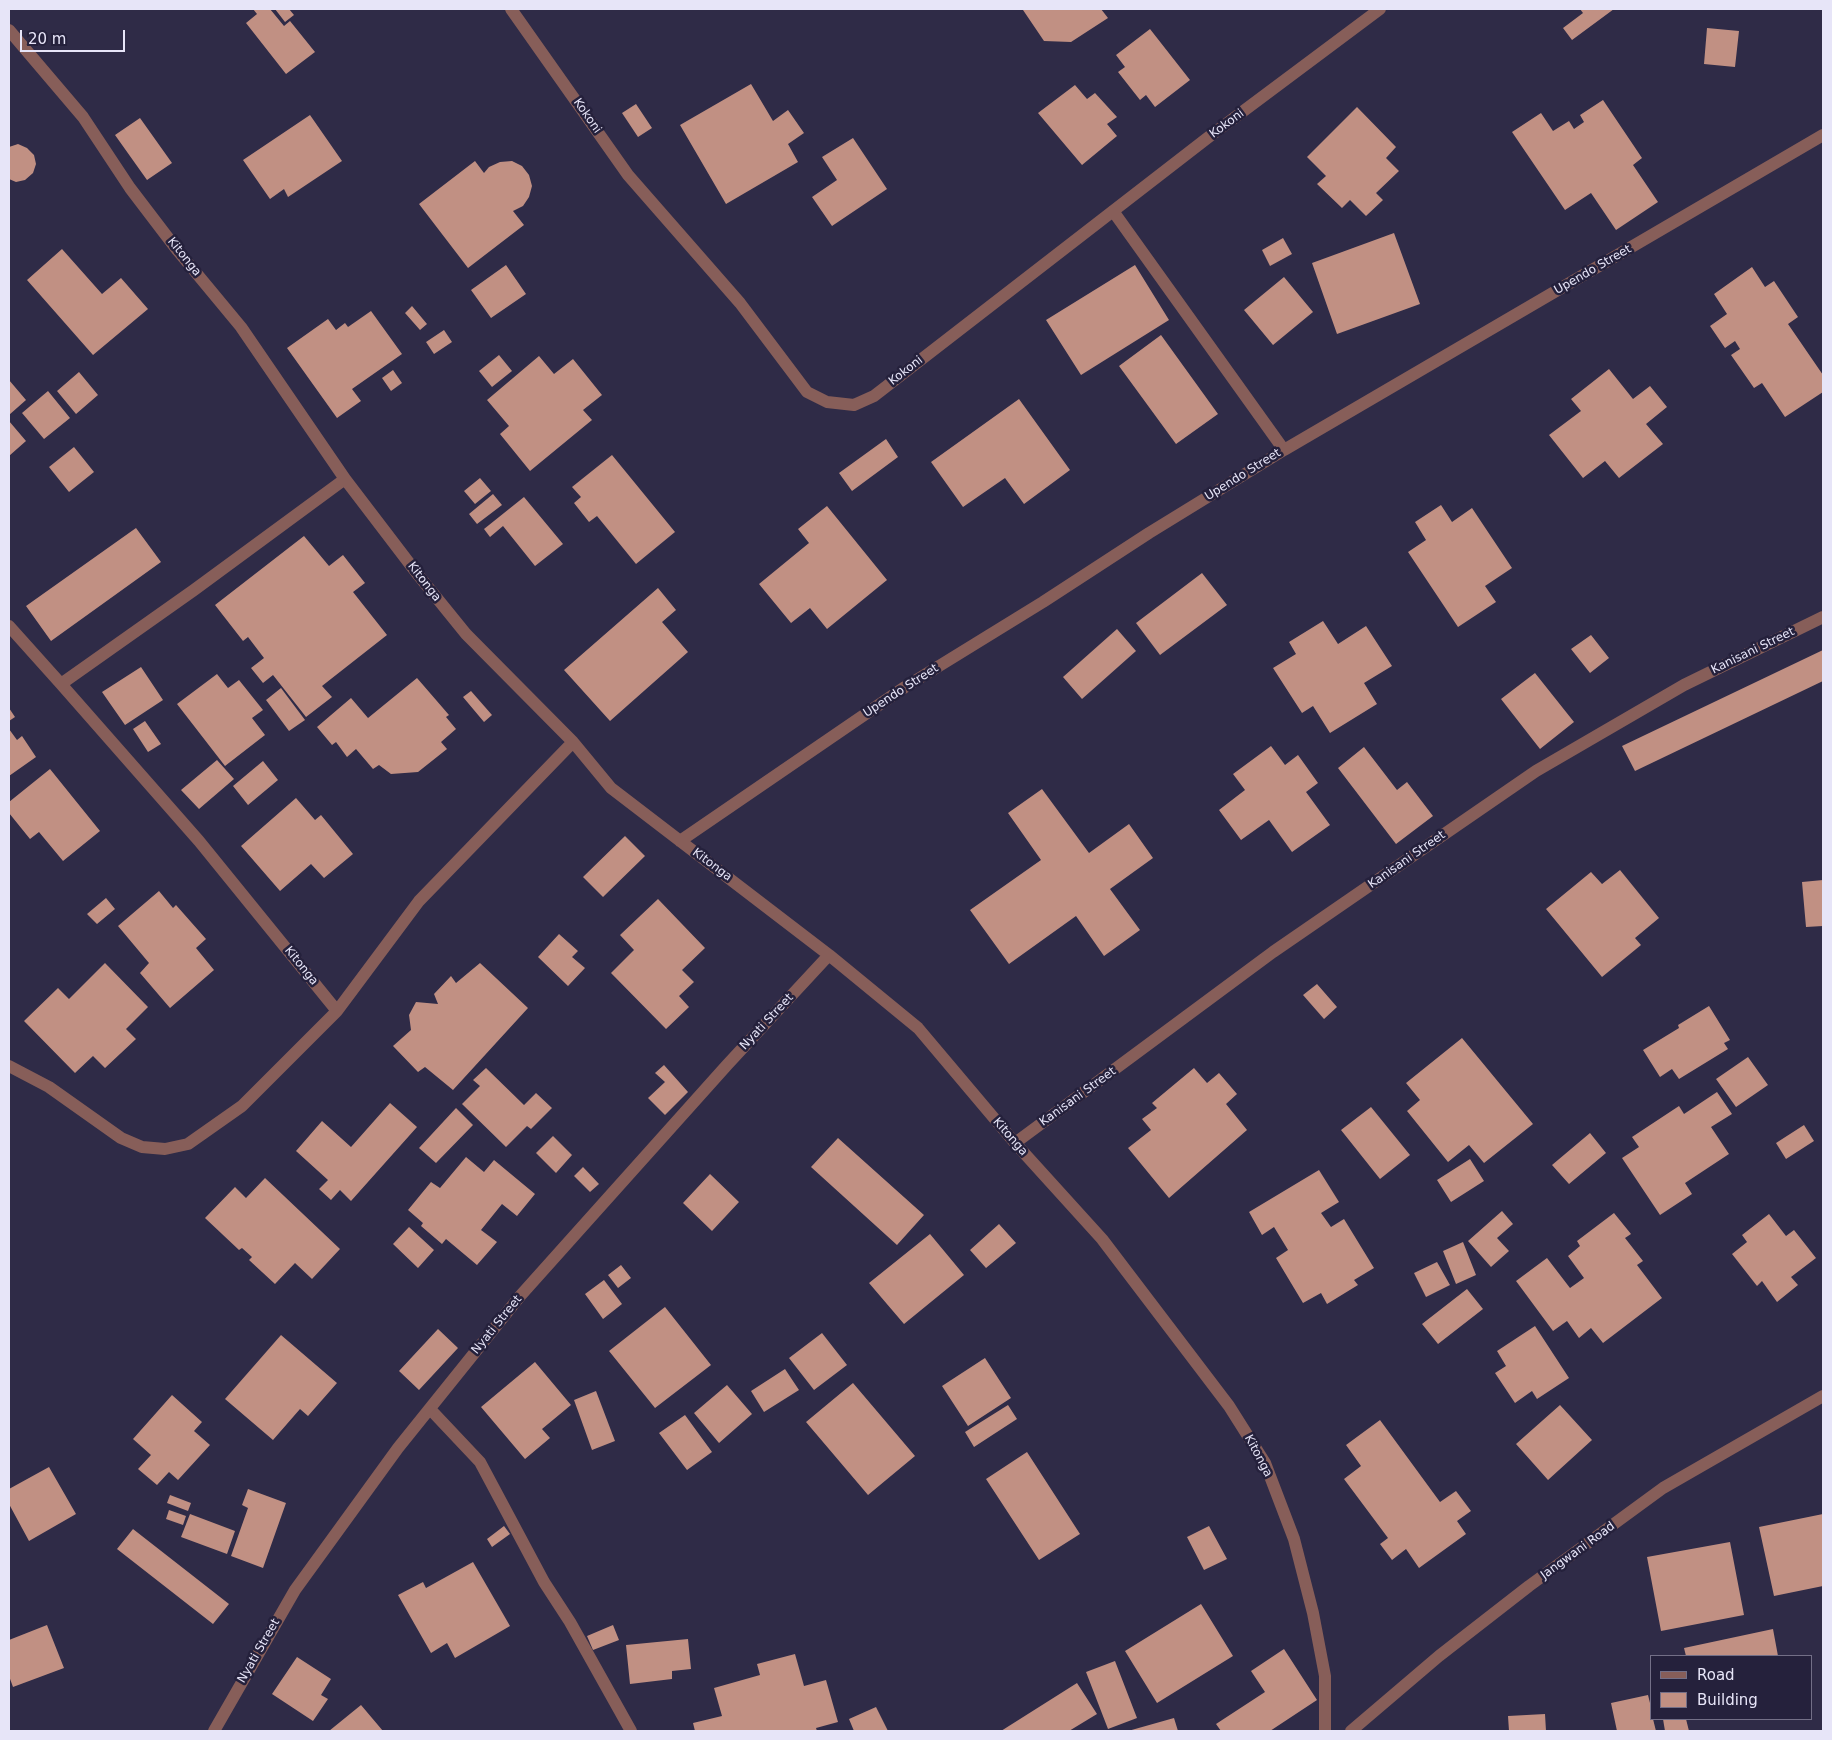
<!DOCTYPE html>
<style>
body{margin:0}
#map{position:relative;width:1832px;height:1740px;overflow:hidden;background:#2f2b47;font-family:"DejaVu Sans",sans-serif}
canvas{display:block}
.frame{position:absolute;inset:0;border:10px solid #e7e5f8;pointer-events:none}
.legend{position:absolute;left:1650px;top:1655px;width:162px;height:65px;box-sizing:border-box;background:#25213c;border:1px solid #736f87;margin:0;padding:6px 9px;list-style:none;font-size:15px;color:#e7e5f8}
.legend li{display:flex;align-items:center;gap:10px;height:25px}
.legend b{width:25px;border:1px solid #736f87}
.scale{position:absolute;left:20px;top:30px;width:105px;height:22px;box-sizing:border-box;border:2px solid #e7e5f8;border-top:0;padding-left:6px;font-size:15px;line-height:18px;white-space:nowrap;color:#e7e5f8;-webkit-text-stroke:4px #25213c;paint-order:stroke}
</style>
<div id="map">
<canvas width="1832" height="1740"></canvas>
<div class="frame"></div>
<ul class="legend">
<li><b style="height:6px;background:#875e59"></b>Road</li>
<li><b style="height:14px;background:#c19083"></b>Building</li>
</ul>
<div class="scale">20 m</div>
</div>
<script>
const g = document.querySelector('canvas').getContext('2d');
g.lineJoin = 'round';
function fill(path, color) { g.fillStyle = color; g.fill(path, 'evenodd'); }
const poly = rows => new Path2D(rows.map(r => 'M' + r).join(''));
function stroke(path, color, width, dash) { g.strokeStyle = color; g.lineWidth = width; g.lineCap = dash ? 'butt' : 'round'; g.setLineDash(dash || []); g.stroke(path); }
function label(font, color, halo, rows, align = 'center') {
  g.font = font + ' "DejaVu Sans",sans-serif'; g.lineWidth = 5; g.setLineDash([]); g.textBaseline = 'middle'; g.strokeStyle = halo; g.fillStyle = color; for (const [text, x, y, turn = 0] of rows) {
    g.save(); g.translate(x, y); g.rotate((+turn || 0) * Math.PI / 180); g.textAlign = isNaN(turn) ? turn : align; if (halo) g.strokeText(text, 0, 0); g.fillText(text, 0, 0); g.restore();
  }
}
fill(poly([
 [253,9,270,9,284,26,290,21,315,52,286,74,246,23,257,14],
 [275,9,289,9,294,15,285,22],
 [1024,9,1101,9,1108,18,1071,42,1044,41,1023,10],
 [1580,9,1614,9,1572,40,1563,28,1583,13],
 [1707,28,1739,31,1735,67,1704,64],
 [1150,29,1190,80,1155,107,1146,95,1140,100,1118,72,1125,67,1116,55],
 [751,84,773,121,788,110,804,133,788,144,798,162,726,204,680,125],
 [1075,85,1087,99,1095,93,1117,117,1107,124,1117,136,1082,165,1038,113],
 [1603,100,1642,158,1633,165,1658,202,1616,230,1591,193,1565,210,1512,132,1541,113,1553,131,1569,121,1574,129,1584,122,1580,115],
 [636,104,652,128,638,137,622,113],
 [1357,107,1396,147,1386,158,1399,171,1376,193,1383,200,1366,216,1350,200,1342,208,1317,184,1326,176,1307,157],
 [310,115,342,161,288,197,284,189,270,199,243,160],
 [140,118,172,163,147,180,115,135],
 [853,138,887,189,832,226,812,197,837,180,822,157],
 [18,144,27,148,34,155,36,164,33,173,25,180,16,182,9,179,9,147],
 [475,161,484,173,489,167,500,162,512,161,522,166,529,175,532,186,529,197,523,206,513,211,524,225,468,268,419,204],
 [1394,233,1420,304,1337,334,1312,263],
 [1283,238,1292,254,1270,266,1262,250],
 [62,249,102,294,121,278,148,309,93,355,27,280],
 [506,265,526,294,491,318,471,290],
 [1135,265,1169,320,1081,375,1046,320],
 [1752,267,1765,287,1774,281,1798,317,1788,324,1823,375,1823,392,1785,417,1762,383,1754,388,1731,355,1740,349,1735,341,1725,348,1710,326,1727,314,1714,294],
 [1284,277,1313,312,1273,345,1244,310],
 [412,306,427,324,420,330,405,313],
 [371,311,402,354,352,389,361,401,337,418,287,348,328,319,336,330,345,323,348,327],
 [444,330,452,342,434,354,426,342],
 [1161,335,1218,414,1176,444,1119,366],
 [499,355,512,371,492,387,479,371],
 [539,356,554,374,573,359,602,395,583,410,592,420,530,471,500,434,509,426,487,400],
 [1609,369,1633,399,1650,386,1667,407,1646,424,1663,444,1619,478,1605,461,1583,478,1549,435,1581,411,1571,399],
 [393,370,402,383,391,391,382,378],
 [79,372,98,395,76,414,57,391],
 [9,380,26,400,9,415],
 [48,391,70,418,44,439,22,413],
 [1019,399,1070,470,1024,504,1005,478,963,507,931,462],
 [9,421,26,441,9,456],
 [886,439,898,457,852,491,839,473],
 [74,447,94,472,69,492,49,467],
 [612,455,675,532,636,564,597,516,589,522,574,503,581,497,572,487],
 [480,478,491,491,475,504,464,491],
 [493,494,502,505,477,524,469,514],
 [524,497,563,544,535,566,503,526,490,537,484,529],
 [1441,505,1452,522,1472,508,1512,568,1485,586,1496,602,1458,627,1408,552,1426,540,1415,522],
 [827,506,887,580,827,629,810,608,791,623,759,584,809,543,798,529],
 [136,528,161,562,51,641,26,606],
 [304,536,329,566,343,555,365,583,353,592,387,635,322,686,332,697,306,717,273,675,263,683,251,668,264,658,248,637,243,641,215,605],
 [1202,573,1227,605,1160,655,1136,623],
 [658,588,676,610,662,622,688,652,610,721,564,670],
 [1323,621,1338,644,1366,626,1392,666,1364,683,1377,704,1330,733,1313,706,1302,713,1273,668,1296,654,1289,642],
 [1117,629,1136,651,1082,699,1063,677],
 [1591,635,1609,658,1590,673,1571,649],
 [1823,650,1823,681,1635,771,1622,746],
 [141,667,163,700,125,725,102,692],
 [1535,673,1574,722,1540,749,1501,699],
 [217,674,228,688,239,680,263,710,252,718,265,735,225,766,177,704],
 [417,678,449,715,446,717,456,729,441,742,447,749,418,772,391,774,379,765,373,769,356,749,347,757,336,742,332,745,317,727,351,698,368,718],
 [281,688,305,720,289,731,266,700],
 [471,691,492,715,484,722,463,697],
 [9,708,15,717,9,721],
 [145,721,161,744,148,752,133,729],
 [9,729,17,740,22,736,36,757,9,776],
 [1271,746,1285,765,1298,755,1318,783,1306,792,1330,825,1292,852,1269,820,1241,840,1219,810,1245,790,1233,774],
 [1364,747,1397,790,1407,782,1433,816,1396,844,1338,768],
 [217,760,234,779,199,809,181,790],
 [263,761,278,780,248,805,233,786],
 [50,769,100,831,63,861,39,832,30,839,9,813,9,802],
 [1042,789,1089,853,1129,824,1153,858,1110,889,1140,930,1104,956,1076,916,1009,964,970,910,1041,860,1008,813],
 [296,798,315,820,321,815,353,854,324,878,311,864,280,891,241,846],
 [625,836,645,856,603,897,583,877],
 [1620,870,1659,918,1635,938,1641,945,1602,977,1546,909,1591,872,1602,884],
 [1823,880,1823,926,1806,927,1802,882],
 [159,891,173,908,176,905,206,939,196,948,214,970,170,1008,140,973,149,963,118,926],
 [106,898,115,909,97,924,87,914],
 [658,899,705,948,682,970,694,982,679,996,689,1007,666,1029,611,973,634,950,620,935],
 [559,934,578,951,572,957,585,968,568,986,538,957],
 [105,963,148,1007,126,1029,136,1039,105,1068,93,1056,75,1073,24,1021,58,988,69,999],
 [480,963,528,1008,453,1090,425,1067,418,1072,393,1046,411,1030,409,1015,416,1002,438,1004,434,994,451,976,456,983],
 [1317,984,1337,1007,1324,1019,1303,995],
 [1709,1006,1730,1040,1724,1043,1728,1049,1679,1079,1672,1069,1660,1077,1643,1050,1679,1028,1678,1025],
 [1462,1038,1533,1124,1484,1163,1469,1145,1448,1162,1407,1111,1420,1100,1406,1083],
 [1748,1057,1768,1085,1736,1107,1716,1079],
 [664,1065,688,1092,665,1115,648,1098,665,1082,655,1073],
 [486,1068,524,1105,536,1093,552,1108,531,1129,527,1126,506,1147,462,1104,480,1086,473,1080],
 [1194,1068,1207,1083,1219,1073,1237,1094,1226,1104,1247,1130,1169,1198,1128,1148,1151,1130,1142,1119,1157,1108,1152,1103],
 [1717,1092,1732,1114,1711,1127,1729,1154,1685,1183,1692,1194,1660,1215,1622,1158,1639,1147,1632,1137,1679,1106,1684,1114],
 [390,1103,417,1127,351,1201,340,1190,331,1200,319,1189,328,1180,296,1151,322,1121,351,1147],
 [1371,1107,1410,1155,1380,1179,1341,1130],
 [456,1108,473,1125,436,1163,419,1148],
 [1804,1125,1814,1141,1786,1159,1776,1143],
 [1590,1133,1606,1153,1569,1184,1552,1165],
 [553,1136,572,1155,556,1173,536,1153],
 [838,1138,924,1215,897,1245,811,1167],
 [466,1157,484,1172,494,1160,535,1194,517,1216,502,1204,481,1230,497,1242,477,1265,446,1239,442,1244,421,1226,423,1223,408,1210,431,1182,440,1188],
 [1470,1159,1484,1181,1451,1202,1437,1180],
 [583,1167,599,1184,590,1192,574,1176],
 [1319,1170,1339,1202,1321,1213,1331,1227,1344,1219,1374,1268,1354,1280,1358,1285,1327,1304,1321,1293,1303,1303,1276,1258,1288,1250,1274,1227,1262,1235,1249,1212],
 [710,1174,739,1202,712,1231,683,1203],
 [265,1178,340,1249,312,1279,295,1263,275,1284,249,1260,252,1257,242,1248,239,1250,205,1218,235,1187,246,1198],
 [1502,1211,1513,1224,1497,1238,1509,1251,1491,1267,1468,1241],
 [1614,1213,1631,1234,1625,1238,1643,1261,1637,1265,1662,1298,1603,1343,1591,1328,1579,1338,1567,1321,1553,1331,1516,1281,1547,1258,1570,1288,1584,1278,1568,1256,1580,1246,1577,1241],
 [1769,1214,1786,1236,1794,1230,1816,1258,1791,1277,1798,1285,1777,1302,1762,1281,1757,1286,1732,1254,1747,1242,1742,1235],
 [999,1224,1016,1243,986,1268,970,1250],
 [409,1227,434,1250,418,1268,393,1244],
 [930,1234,964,1275,904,1324,869,1283],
 [1463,1242,1476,1275,1456,1284,1443,1251],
 [1437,1262,1450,1285,1426,1297,1414,1273],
 [621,1265,631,1278,618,1288,608,1275],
 [604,1280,622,1304,603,1319,585,1294],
 [1467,1289,1483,1309,1438,1344,1422,1324],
 [665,1307,711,1365,655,1408,609,1351],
 [1535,1326,1569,1378,1537,1399,1532,1391,1515,1403,1495,1373,1506,1366,1497,1351],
 [438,1329,458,1348,419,1390,399,1371],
 [822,1333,847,1365,814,1390,789,1358],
 [281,1335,337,1383,308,1416,300,1409,273,1440,225,1399],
 [985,1358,1011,1398,968,1426,942,1386],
 [535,1362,571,1405,542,1429,550,1438,525,1459,481,1407],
 [785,1369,799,1390,764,1412,751,1391],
 [853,1383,915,1456,868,1495,806,1422],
 [727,1385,752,1414,719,1443,694,1413],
 [596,1391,615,1441,592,1450,574,1400],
 [172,1395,202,1422,194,1431,210,1445,178,1480,169,1472,157,1485,138,1469,151,1455,133,1439],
 [1008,1405,1017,1419,974,1447,965,1432],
 [1560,1405,1592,1440,1548,1480,1516,1444],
 [685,1415,712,1452,687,1470,659,1433],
 [1380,1420,1440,1502,1456,1491,1471,1511,1457,1521,1466,1534,1419,1568,1406,1549,1392,1560,1380,1544,1388,1538,1344,1479,1361,1466,1346,1445],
 [1027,1452,1080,1534,1039,1560,986,1479],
 [49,1467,76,1514,29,1541,9,1504,9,1489],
 [248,1489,286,1503,263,1568,231,1556,248,1508,242,1505],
 [170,1495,191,1503,188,1511,167,1503],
 [169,1510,186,1516,183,1525,166,1519],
 [190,1514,235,1531,227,1554,181,1537],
 [1823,1514,1823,1586,1774,1596,1759,1527],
 [504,1526,510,1534,492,1547,487,1539],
 [1209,1526,1227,1559,1204,1570,1187,1537],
 [133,1529,229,1604,213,1624,117,1549],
 [1730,1542,1744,1615,1661,1631,1647,1557],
 [473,1562,510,1626,455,1658,447,1643,431,1653,398,1595,423,1582,426,1588],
 [1201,1604,1233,1656,1157,1703,1125,1651],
 [47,1625,64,1668,13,1687,9,1676,9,1640],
 [613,1625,619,1640,593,1650,587,1636],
 [1773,1629,1778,1656,1686,1656,1684,1648],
 [688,1639,691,1669,672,1671,672,1679,630,1684,626,1645],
 [1284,1649,1317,1700,1270,1731,1221,1731,1216,1724,1265,1692,1251,1671],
 [795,1654,804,1686,826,1680,838,1722,816,1728,817,1731,695,1731,693,1723,722,1716,714,1688,760,1675,757,1664],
 [297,1657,331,1679,321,1695,328,1699,313,1721,272,1694],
 [1115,1661,1137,1718,1108,1729,1086,1672],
 [1077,1683,1097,1714,1069,1731,1001,1731],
 [1648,1695,1651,1707,1651,1719,1653,1719,1656,1731,1617,1731,1611,1703],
 [361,1705,383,1731,329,1731],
 [876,1707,888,1731,854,1731,849,1719],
 [1545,1714,1546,1731,1509,1731,1508,1716],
 [1174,1718,1178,1731,1128,1731],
 [1663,1719,1686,1719,1689,1731,1665,1731]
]), '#c19083');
stroke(poly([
 [511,9,628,175,740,303,807,392,827,402,854,405,874,396,1210,136,1380,9],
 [9,30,83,117,130,188,178,251,241,327,345,479,419,576,466,634,573,742,611,788,829,955,918,1028,1015,1143,1102,1239,1229,1406,1265,1463,1294,1539,1313,1613,1325,1676,1325,1731],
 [1113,211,1284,450],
 [9,626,61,684,199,841,337,1011],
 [61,684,194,590,345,479],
 [680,841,905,687,1043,602,1149,533,1284,450,1823,135],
 [9,1066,49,1087,121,1138,142,1147,165,1149,188,1144,242,1106,337,1011,419,901,573,742],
 [1015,1143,1273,952,1536,771,1684,685,1823,617],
 [430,1409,480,1462,544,1582,570,1622,631,1731],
 [214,1731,295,1590,398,1448,521,1295,727,1065,829,955],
 [1351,1731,1439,1656,1529,1586,1663,1488,1823,1396]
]), '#875e59', 12);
label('12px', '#e7e5f8', '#25213c', [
 ["Kokoni",587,116,55],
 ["Kokoni",1227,124,-37],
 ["Kitonga",184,257,51],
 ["Upendo Street",1593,270,-30],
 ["Kokoni",906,371,-38],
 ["Upendo Street",1243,475,-32],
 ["Kitonga",424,582,52],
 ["Kanisani Street",1753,651,-26],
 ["Upendo Street",901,691,-33],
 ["Kanisani Street",1407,860,-35],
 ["Kitonga",712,865,37],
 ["Kitonga",301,966,51],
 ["Nyati Street",767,1022,-47],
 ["Kanisani Street",1078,1097,-36],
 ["Kitonga",1010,1137,49],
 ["Nyati Street",497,1325,-51],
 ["Kitonga",1258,1456,62],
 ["Jangwani Road",1578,1551,-36],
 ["Nyati Street",259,1651,-60]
]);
</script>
